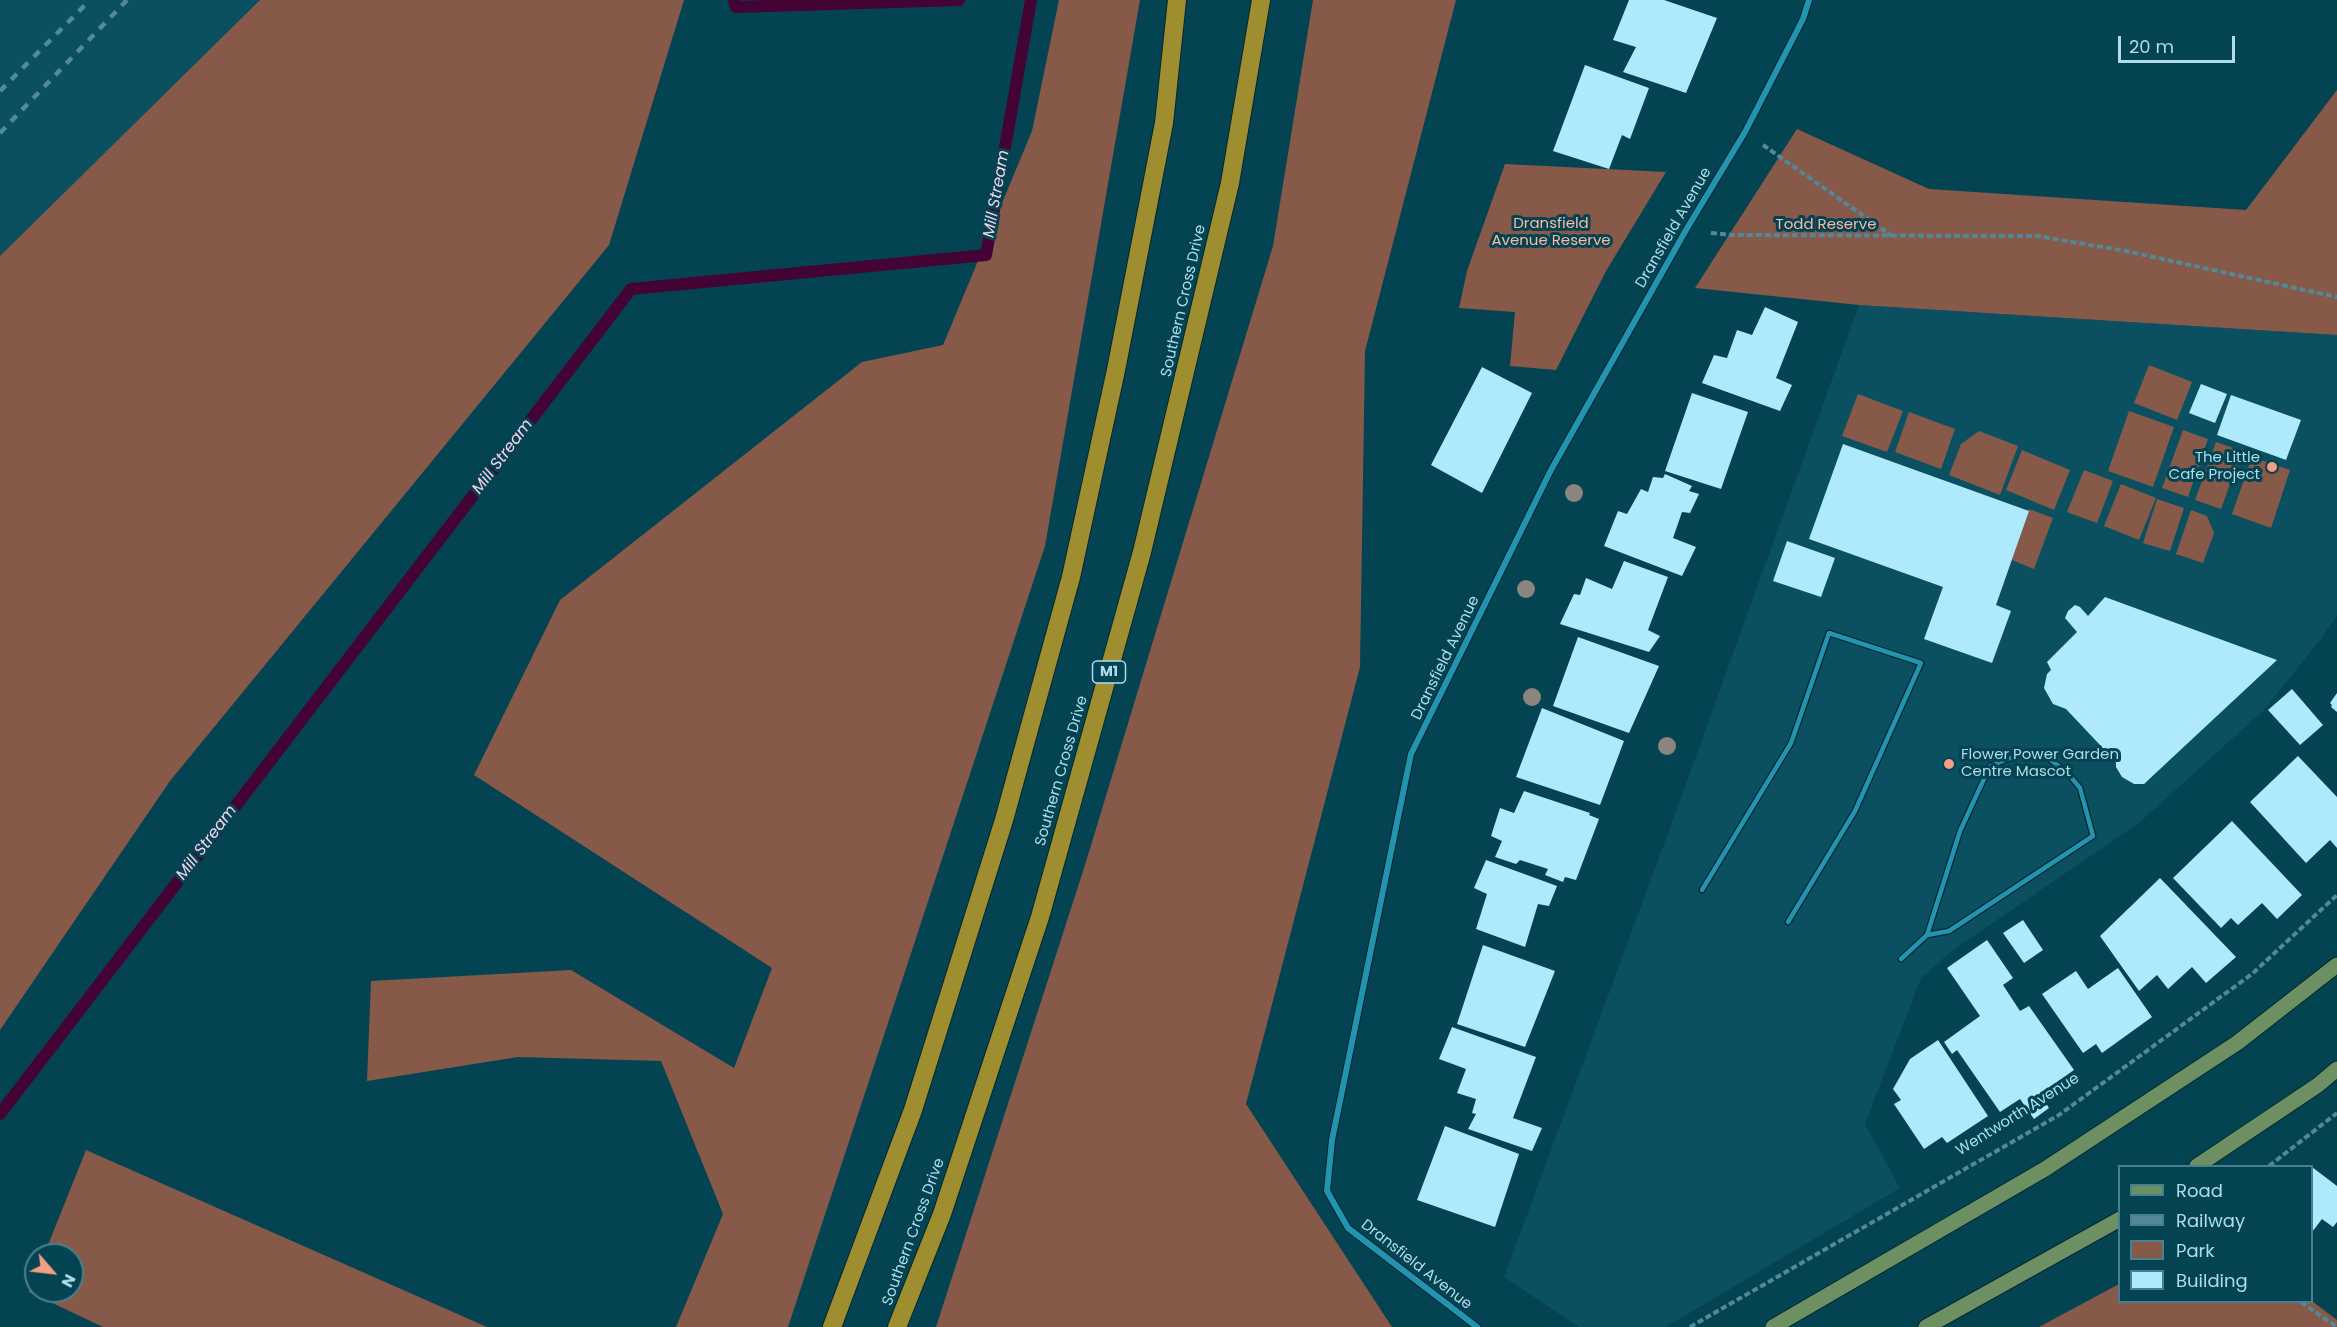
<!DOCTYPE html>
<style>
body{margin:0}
#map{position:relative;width:2337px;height:1327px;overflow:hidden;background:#044351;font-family:Poppins,sans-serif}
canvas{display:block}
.legend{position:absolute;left:2118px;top:1165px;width:195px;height:138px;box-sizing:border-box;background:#044351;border:2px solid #48808f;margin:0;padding:8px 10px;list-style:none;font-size:18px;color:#afdceb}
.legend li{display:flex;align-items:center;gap:12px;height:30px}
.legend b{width:30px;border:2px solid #48808f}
.north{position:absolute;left:24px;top:1243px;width:60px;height:60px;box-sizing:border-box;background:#044351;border:2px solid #48808f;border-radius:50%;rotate:118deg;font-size:16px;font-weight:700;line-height:24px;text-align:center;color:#afdceb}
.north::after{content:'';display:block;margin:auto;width:21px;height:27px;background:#f39f83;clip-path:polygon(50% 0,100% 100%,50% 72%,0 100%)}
.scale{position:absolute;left:2118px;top:36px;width:117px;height:27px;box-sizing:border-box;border:3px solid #afdceb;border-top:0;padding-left:8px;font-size:18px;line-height:21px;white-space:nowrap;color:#afdceb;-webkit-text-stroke:4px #044351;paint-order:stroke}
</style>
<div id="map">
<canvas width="2337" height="1327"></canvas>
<ul class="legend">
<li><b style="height:8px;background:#6d9063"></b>Road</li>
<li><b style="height:8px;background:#538998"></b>Railway</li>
<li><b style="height:16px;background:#875949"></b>Park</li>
<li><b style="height:16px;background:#afe9fc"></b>Building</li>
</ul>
<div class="north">N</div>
<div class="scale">20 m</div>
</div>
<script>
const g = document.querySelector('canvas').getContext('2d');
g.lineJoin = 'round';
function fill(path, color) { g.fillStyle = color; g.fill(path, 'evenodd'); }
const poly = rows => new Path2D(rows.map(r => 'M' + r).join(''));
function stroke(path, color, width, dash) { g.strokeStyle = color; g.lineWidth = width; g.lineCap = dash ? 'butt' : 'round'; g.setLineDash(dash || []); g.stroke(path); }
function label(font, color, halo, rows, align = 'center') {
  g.font = font + ' Poppins,sans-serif'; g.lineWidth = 6; g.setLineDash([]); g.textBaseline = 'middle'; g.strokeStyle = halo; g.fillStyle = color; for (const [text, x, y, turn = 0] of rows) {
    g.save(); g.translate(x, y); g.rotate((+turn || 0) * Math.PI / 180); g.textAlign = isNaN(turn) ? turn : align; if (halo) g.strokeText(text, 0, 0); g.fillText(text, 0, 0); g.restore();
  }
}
fill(poly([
 [0,0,260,0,0,256],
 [1859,305,2337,335,2337,615,2321,639,2264,710,2139,823,1953,950,1921,978,1865,1124,1900,1188,1666,1327,1579,1327,1504,1277,1674,817]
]), '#0a5061');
fill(poly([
 [260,0,684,0,609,245,170,781,0,1030,0,256],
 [1059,0,1140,0,1045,546,788,1327,676,1327,723,1214,661,1061,518,1057,367,1081,371,981,571,970,734,1068,772,968,474,775,560,600,862,362,943,345,1032,131],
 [1313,0,1456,0,1365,351,1360,667,1246,1104,1392,1327,936,1327,1085,865,1273,246],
 [2337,90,2337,335,1859,305,1695,288,1797,129,1929,189,2246,210],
 [1505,164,1666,172,1606,271,1556,370,1510,366,1515,312,1459,308,1467,271],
 [2149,365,2192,382,2177,420,2134,403],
 [1858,394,1903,411,1887,452,1842,436],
 [2129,411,2174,427,2153,487,2108,471],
 [1909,412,1955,429,1941,469,1895,452],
 [2183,430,2208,439,2188,497,2162,488],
 [1979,431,2018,446,2000,495,1949,475,1961,444],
 [2216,442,2242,451,2221,509,2195,500],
 [2022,450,2070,470,2054,510,2006,490],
 [2252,457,2290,470,2271,528,2232,514],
 [2084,470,2113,481,2097,523,2067,512],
 [2121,484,2156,498,2139,540,2104,526],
 [2157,499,2184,508,2170,551,2143,543],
 [2029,509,2053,518,2034,569,2012,560],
 [2191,510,2207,516,2214,533,2203,563,2176,554],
 [86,1150,487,1327,103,1327,29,1292,36,1274,36,1291,72,1291,72,1255,44,1255],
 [2119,1284,2120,1302,2312,1301,2337,1320,2337,1327,2039,1327]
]), '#875949');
stroke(poly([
 [734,0,736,7,959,0],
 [0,1114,631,289,986,255,1031,0]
]), '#430435', 12);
fill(poly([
 [1629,0,1664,0,1717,18,1686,93,1623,72,1636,47,1613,40],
 [1585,65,1649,88,1630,139,1622,135,1609,169,1553,151],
 [1765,307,1798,322,1776,378,1792,385,1780,411,1702,383,1714,355,1727,358,1737,330,1752,335],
 [1482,367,1532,393,1482,493,1431,465],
 [2201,384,2227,394,2215,423,2189,413],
 [1692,393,1748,412,1721,489,1665,471],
 [2231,395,2301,420,2286,460,2217,435],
 [1843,444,2029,511,1996,605,2011,611,1992,663,1924,639,1943,587,1809,539],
 [1665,474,1692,486,1689,491,1699,494,1690,513,1682,512,1673,538,1696,547,1682,576,1604,546,1618,511,1627,514,1641,489,1648,492,1653,477,1663,478],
 [1787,541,1835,558,1821,597,1773,581],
 [1624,561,1668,577,1648,630,1660,636,1649,652,1560,624,1574,594,1580,595,1586,578,1612,589],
 [2105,597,2277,660,2144,784,2134,784,2122,777,2116,767,2116,762,2066,709,2053,704,2044,688,2047,674,2051,670,2047,662,2077,632,2065,618,2068,611,2075,605,2080,607,2088,616],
 [1578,637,1659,666,1629,733,1553,706],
 [2292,689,2323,725,2300,745,2268,710],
 [2337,693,2337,712,2331,707,2332,705,2330,703],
 [1542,708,1624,741,1600,805,1516,777],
 [2298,756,2337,797,2337,848,2330,840,2306,863,2250,802],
 [1524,791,1590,813,1589,815,1599,819,1576,880,1565,877,1563,882,1545,875,1548,869,1520,860,1516,864,1495,857,1502,841,1491,836,1500,808,1514,813],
 [2232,821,2302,895,2277,919,2262,903,2238,925,2231,918,2221,928,2173,878],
 [1486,860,1557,886,1549,906,1538,904,1525,947,1476,929,1487,894,1474,888],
 [2160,878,2236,957,2206,983,2192,967,2168,989,2157,975,2139,991,2100,936],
 [2023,920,2043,950,2024,963,2003,933],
 [1987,940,2013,978,2003,985,2020,1011,2029,1006,2074,1070,2040,1094,2049,1108,2034,1119,2020,1099,2000,1112,1957,1050,1952,1054,1944,1042,1980,1016,1947,968],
 [1483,945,1555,971,1525,1047,1457,1024],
 [2118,968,2152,1017,2102,1053,2096,1044,2083,1053,2042,994,2076,971,2088,989],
 [1452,1027,1536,1057,1513,1118,1542,1128,1532,1151,1468,1129,1476,1114,1472,1113,1476,1099,1457,1093,1466,1069,1439,1059],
 [1938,1040,1988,1116,1947,1143,1942,1137,1924,1149,1894,1104,1901,1100,1893,1089,1910,1059],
 [1445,1126,1519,1154,1495,1227,1417,1200],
 [2312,1167,2337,1186,2337,1222,2333,1227,2322,1219,2312,1232]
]), '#afe9fc');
const service = poly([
 [1702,890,1791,743,1829,633,1921,663,1855,811,1788,922],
 [1901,959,1927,935,1960,831,1990,766,2026,752,2049,759,2066,771,2080,788,2093,836,1949,931,1927,935]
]);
const minor = poly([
 [1477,1327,1348,1228,1327,1191,1332,1140,1411,754,1551,470,1686,230,1745,132,1803,19,1809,0]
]);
const primary = poly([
 [2197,1166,2318,1085,2337,1069],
 [1773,1327,2045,1169,2237,1043,2337,965],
 [1926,1327,2120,1219]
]);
const motorway = poly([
 [832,1327,913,1110,1004,820,1071,577,1116,370,1164,123,1177,0],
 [897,1327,942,1214,1040,917,1142,552,1230,183,1261,0]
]);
stroke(service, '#052730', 7);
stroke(minor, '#052730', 8);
stroke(primary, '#052730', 17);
stroke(motorway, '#052730', 20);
stroke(poly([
 [1763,145,1892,236],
 [1711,233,1732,235,2037,236,2126,251,2337,297],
 [2269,1166,2337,1113],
 [2301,1302,2337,1327],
 [1690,1327,2059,1115,2252,974,2337,895]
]), '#528998', 4, [6, 3]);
stroke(service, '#2394b0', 4.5);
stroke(minor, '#2394b0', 6);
stroke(primary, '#6d9063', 15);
stroke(motorway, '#9e8e2f', 18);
stroke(poly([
 [0,91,90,0],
 [0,133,127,0]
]), '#538998', 4.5, [8, 8]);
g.fillStyle = '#8c847e';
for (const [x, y] of [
 [1574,493],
 [1526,589],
 [1532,697],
 [1667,746]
]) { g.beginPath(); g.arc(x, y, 9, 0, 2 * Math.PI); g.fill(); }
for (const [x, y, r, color] of [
 [2272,467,6,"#f39f83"],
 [1949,764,6,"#f39f83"]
]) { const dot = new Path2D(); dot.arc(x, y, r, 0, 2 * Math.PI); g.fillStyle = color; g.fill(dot); stroke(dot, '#044351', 2); }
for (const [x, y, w] of [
 [1109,672,33]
]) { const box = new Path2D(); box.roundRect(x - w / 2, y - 11, w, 22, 4.5); g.fillStyle = '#044351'; g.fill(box); stroke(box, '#afdceb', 1.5); }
label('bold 14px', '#afdceb', null, [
 ["M1",1109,672]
]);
label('15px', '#fbb9a3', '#044351', [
 ["Dransfield",1551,224],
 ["Avenue Reserve",1551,241],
 ["Todd Reserve",1826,225]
]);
label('15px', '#afdceb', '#044351', [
 ["Dransfield Avenue",1674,228,-60],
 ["Southern Cross Drive",1184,301,-77],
 ["Dransfield Avenue",1446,658,-64],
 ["Southern Cross Drive",1062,771,-74],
 ["Wentworth Avenue",2018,1115,-32],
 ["Southern Cross Drive",914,1232,-70],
 ["Dransfield Avenue",1416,1265,38]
]);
label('15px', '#afdceb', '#044351', [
 ["The Little",2260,458],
 ["Cafe Project",2260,475],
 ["Flower Power Garden",1961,755,"left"],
 ["Centre Mascot",1961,772,"left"]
], 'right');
label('italic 16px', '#f9d1eb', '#044351', [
 ["Mill Stream",997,194,-80],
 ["Mill Stream",503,457,-53],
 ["Mill Stream",207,843,-53]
]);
</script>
